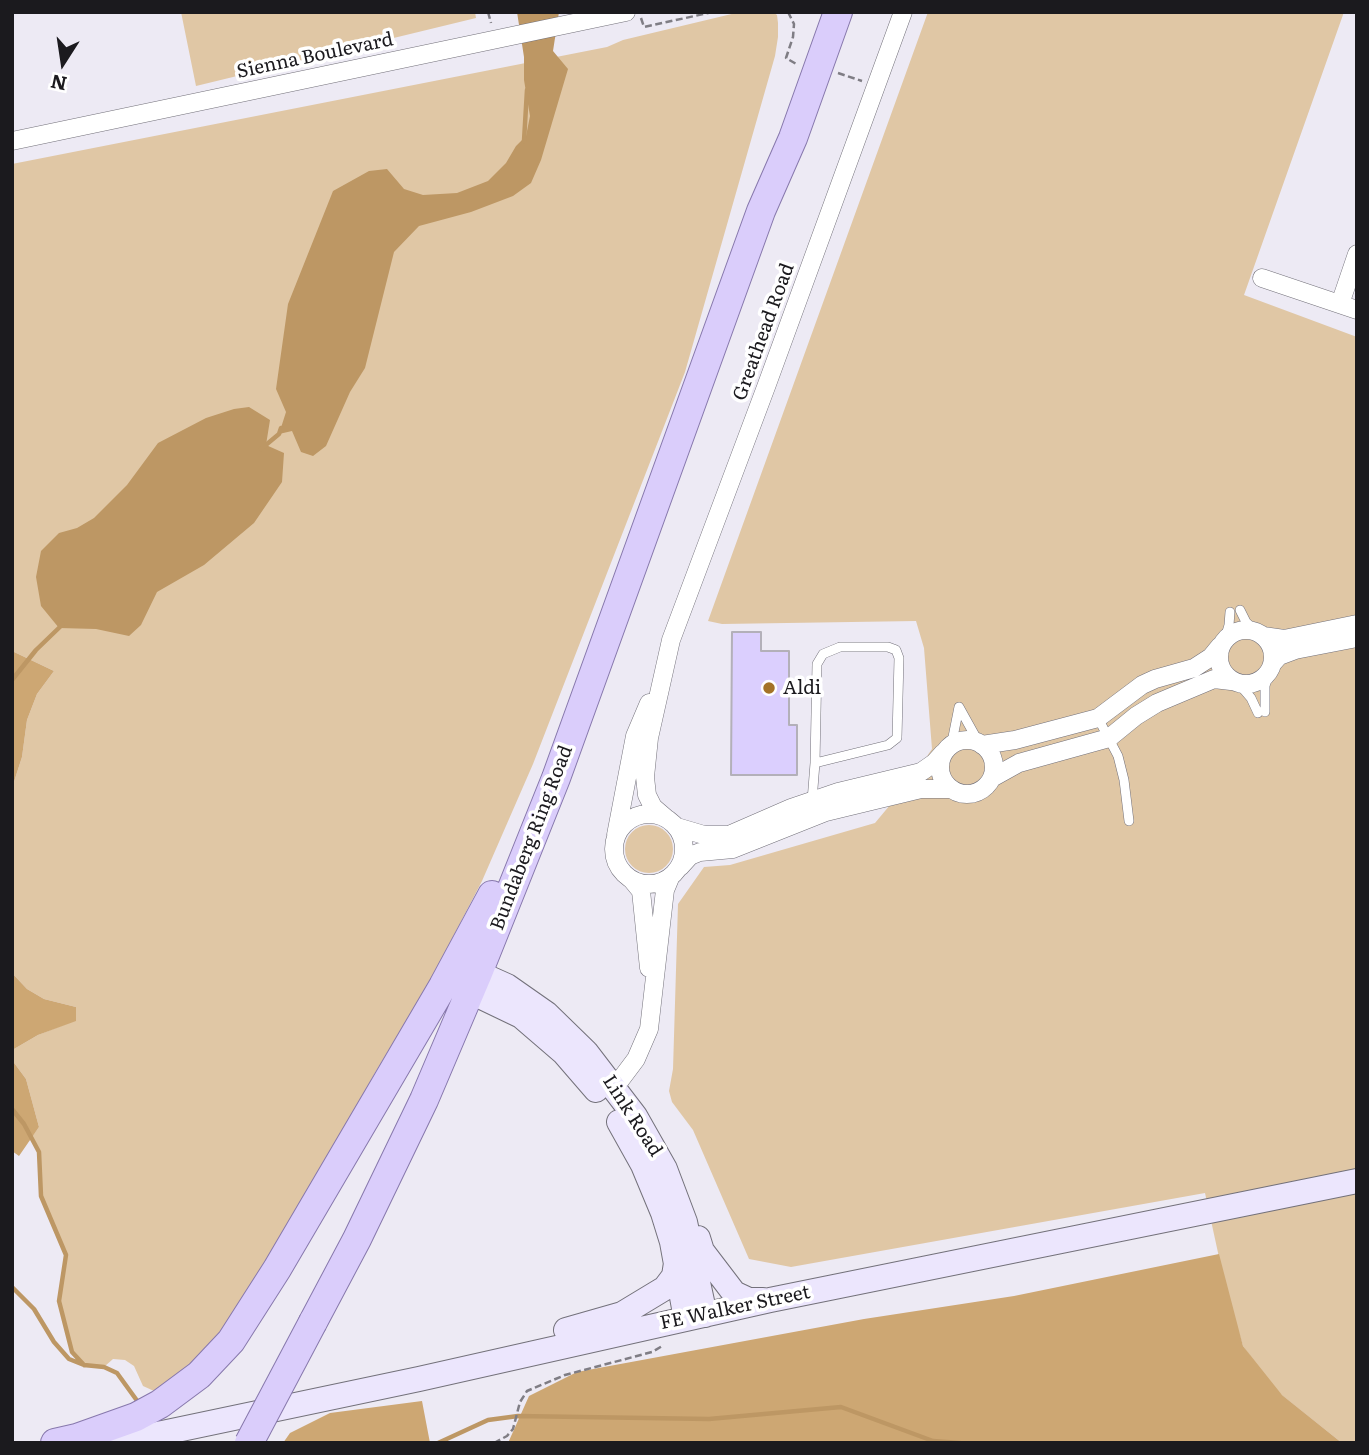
<!DOCTYPE html>
<style>
body{margin:0}
#map{position:relative;width:1369px;height:1455px;overflow:hidden;background:#edeaf4;font-family:Literata,serif}
canvas{display:block}
.frame{position:absolute;inset:0;border:14px solid #1b1a1e;pointer-events:none}
.north{position:absolute;left:28px;top:28px;width:70px;height:70px;-webkit-text-stroke:5px #fff;paint-order:stroke;rotate:192deg;font-size:19px;font-weight:700;line-height:28px;text-align:center;color:#1b1a1e}
.north::after{content:'';display:block;margin:auto;width:24px;height:32px;background:#1b1a1e;clip-path:polygon(50% 0,100% 100%,50% 72%,0 100%)}
</style>
<div id="map">
<canvas width="1369" height="1455"></canvas>
<div class="frame"></div>
<div class="north">N</div>
</div>
<script>
const g = document.querySelector('canvas').getContext('2d');
g.lineJoin = 'round';
function fill(path, color) { g.fillStyle = color; g.fill(path, 'evenodd'); }
const poly = rows => new Path2D(rows.map(r => 'M' + r).join(''));
function stroke(path, color, width, dash) { g.strokeStyle = color; g.lineWidth = width; g.lineCap = dash ? 'butt' : 'round'; g.setLineDash(dash || []); g.stroke(path); }
function label(font, color, halo, rows, align = 'center') {
  g.font = font + ' Literata,serif'; g.lineWidth = 7; g.setLineDash([]); g.textBaseline = 'middle'; g.strokeStyle = halo; g.fillStyle = color; for (const [text, x, y, turn = 0] of rows) {
    g.save(); g.translate(x, y); g.rotate((+turn || 0) * Math.PI / 180); g.textAlign = isNaN(turn) ? turn : align; if (halo) g.strokeText(text, 0, 0); g.fillText(text, 0, 0); g.restore();
  }
}
fill(poly([
 [181,12,475,12,476,18,196,86],
 [740,12,773,12,777,15,778,23,778,37,775,56,685,372,533,764,482,881,427,987,376,1071,279,1249,222,1334,175,1378,154,1391,143,1386,134,1366,125,1360,113,1359,104,1367,84,1365,72,1352,59,1301,66,1255,41,1196,39,1152,31,1138,39,1127,26,1079,12,1060,14,1049,38,1035,76,1020,76,1007,44,999,27,989,12,973,12,788,22,757,27,720,37,694,54,671,12,651,12,164,607,47,623,40],
 [928,12,1344,12,1244,295,1357,337,1357,1443,1342,1443,1273,1388,1243,1346,1227,1294,1205,1193,791,1267,749,1259,693,1130,672,1102,669,1091,673,1069,678,904,704,867,730,865,875,823,910,781,932,749,924,648,916,621,722,624,708,621],
 '625 849a24 24 0 1 1 48 0a24 24 0 1 1-48 0Z'
]), '#e0c7a5');
fill(poly([
 [12,651,54,671,37,694,27,720,22,757,12,788],
 [12,973,27,989,44,999,76,1007,76,1021,38,1035,14,1049,12,1055],
 [12,1060,26,1079,39,1127,19,1156,12,1151],
 [1219,1254,1243,1346,1282,1395,1342,1443,508,1443,529,1396,577,1372,864,1319,1014,1296],
 [422,1401,430,1443,283,1443,290,1433,330,1413]
]), '#cda773');
fill(poly([
 [517,12,559,12,553,51,568,69,541,160,531,183,513,196,471,212,419,226,394,252,365,368,350,392,326,446,313,456,301,452,292,431,279,434,286,412,276,389,288,304,333,191,369,171,387,169,404,189,423,195,457,193,488,181,506,163,516,146,526,136,530,116,524,80,524,57],
 [249,407,270,420,266,445,284,453,282,482,254,523,204,565,157,592,141,625,129,636,96,629,59,628,41,606,36,577,41,551,59,533,77,528,94,518,127,485,158,443,206,418,234,409]
]), '#bd9764');
stroke(poly([
 [524,141,527,90],
 [261,449,279,434,281,428],
 [12,680,36,650,63,624],
 [12,1109,24,1124,39,1152,41,1196,66,1255,59,1301,72,1352,84,1365],
 [12,1287,34,1309,54,1342,69,1359,84,1365,104,1367,117,1373,138,1402],
 [438,1443,488,1420,518,1416,709,1419,841,1407,933,1441,960,1443]
]), '#bd9764', 4.5);
const building = poly([
 [732,632,761,632,761,651,789,651,789,725,797,725,797,775,731,775,732,632]
]);
fill(building, '#dbcffe');
stroke(building, '#b3b0b9', 2);
const service = poly([
 [1240,610,1246,622,1256,632],
 [1225,639,1229,625,1230,612],
 [840,647,888,647,896,650,899,658,897,738,888,745,815,763,817,664,823,654,840,647],
 [1239,684,1251,698,1258,713],
 [1265,712,1265,686,1269,672],
 [1098,718,1118,756,1124,780,1129,821],
 [949,746,953,737,959,707,979,743],
 [812,801,815,763]
]);
const minor = poly([
 [12,141,626,12],
 [1262,278,1357,310],
 [1340,304,1357,254],
 '1219 657a27 27 0 1 1 54 0a27 27 0 1 1-54 0Z',
 [1263,636,1284,639,1357,624],
 [1272,664,1279,656,1295,650,1357,638],
 '940 767a27 27 0 1 1 54 0a27 27 0 1 1-54 0Z',
 [982,745,1015,740,1098,718,1142,685,1155,679,1194,668,1211,657,1220,646],
 [992,778,1019,763,1109,738,1136,716,1157,703,1214,679,1231,681],
 '614 849a35 35 0 1 1 70 0a35 35 0 1 1-70 0Z',
 [667,819,653,807,647,795,645,777,649,738,671,640,766,387,903,12],
 [677,827,704,835,729,835,791,808,838,792,921,772,934,763,943,753],
 [616,835,635,736,649,703],
 [680,867,690,856,700,852,733,849,826,812,921,789,952,789],
 [632,880,641,891,649,968],
 [615,1087,636,1059,649,1029,665,890,670,878]
]);
const secondary = poly([
 [478,973,507,986,547,1014,586,1052,635,1116,665,1169,685,1222,705,1315],
 [471,992,521,1016,564,1053,596,1090],
 [619,1122,643,1165,663,1213,672,1242,686,1319],
 [698,1238,702,1251,734,1293,749,1300,763,1300],
 [566,1330,622,1314,665,1288,674,1276,676,1263],
 [115,1443,419,1379,770,1300,1357,1181]
]);
const primary = poly([
 [313,1322,357,1239,424,1100,478,973,556,778,761,211,793,138,838,12],
 [55,1443,77,1438,136,1417,160,1404,199,1375,231,1341,277,1269,443,986,492,895]
]);
stroke(service, '#73717a', 10);
stroke(minor, '#73717a', 19);
stroke(secondary, '#73717a', 26);
stroke(primary, '#8778ac', 30);
stroke(poly([
 [488,12,491,23],
 [788,12,794,24,793,37,786,58,798,65],
 [641,18,644,27,713,12],
 [838,73,862,81],
 [494,1443,507,1436,513,1429,520,1402,527,1391,565,1375,652,1352,664,1345]
]), '#7f7d84', 2.5, [7, 3.5]);
stroke(service, '#fff', 9);
stroke(minor, '#fff', 18);
stroke(secondary, '#ece6fd', 24);
stroke(primary, '#dacdfb', 28);
const primaryBridge = poly([
 [249,1443,313,1322]
]);
stroke(primaryBridge, '#8778ac', 30, []);
stroke(primaryBridge, '#dacdfb', 28);
for (const [x, y, r, color] of [
 [769,688,7,"#a47328"]
]) { const dot = new Path2D(); dot.arc(x, y, r, 0, 2 * Math.PI); g.fillStyle = color; g.fill(dot); stroke(dot, '#fff', 2.5); }
label('19px', '#1b1a1e', '#fff', [
 ["Sienna Boulevard",315,56,-12],
 ["Greathead Road",764,332,-70],
 ["Bundaberg Ring Road",532,838,-69],
 ["Link Road",632,1116,57],
 ["FE Walker Street",735,1308,-12]
]);
label('19px', '#1b1a1e', '#fff', [
 ["Aldi",783,688]
], 'left');
</script>
